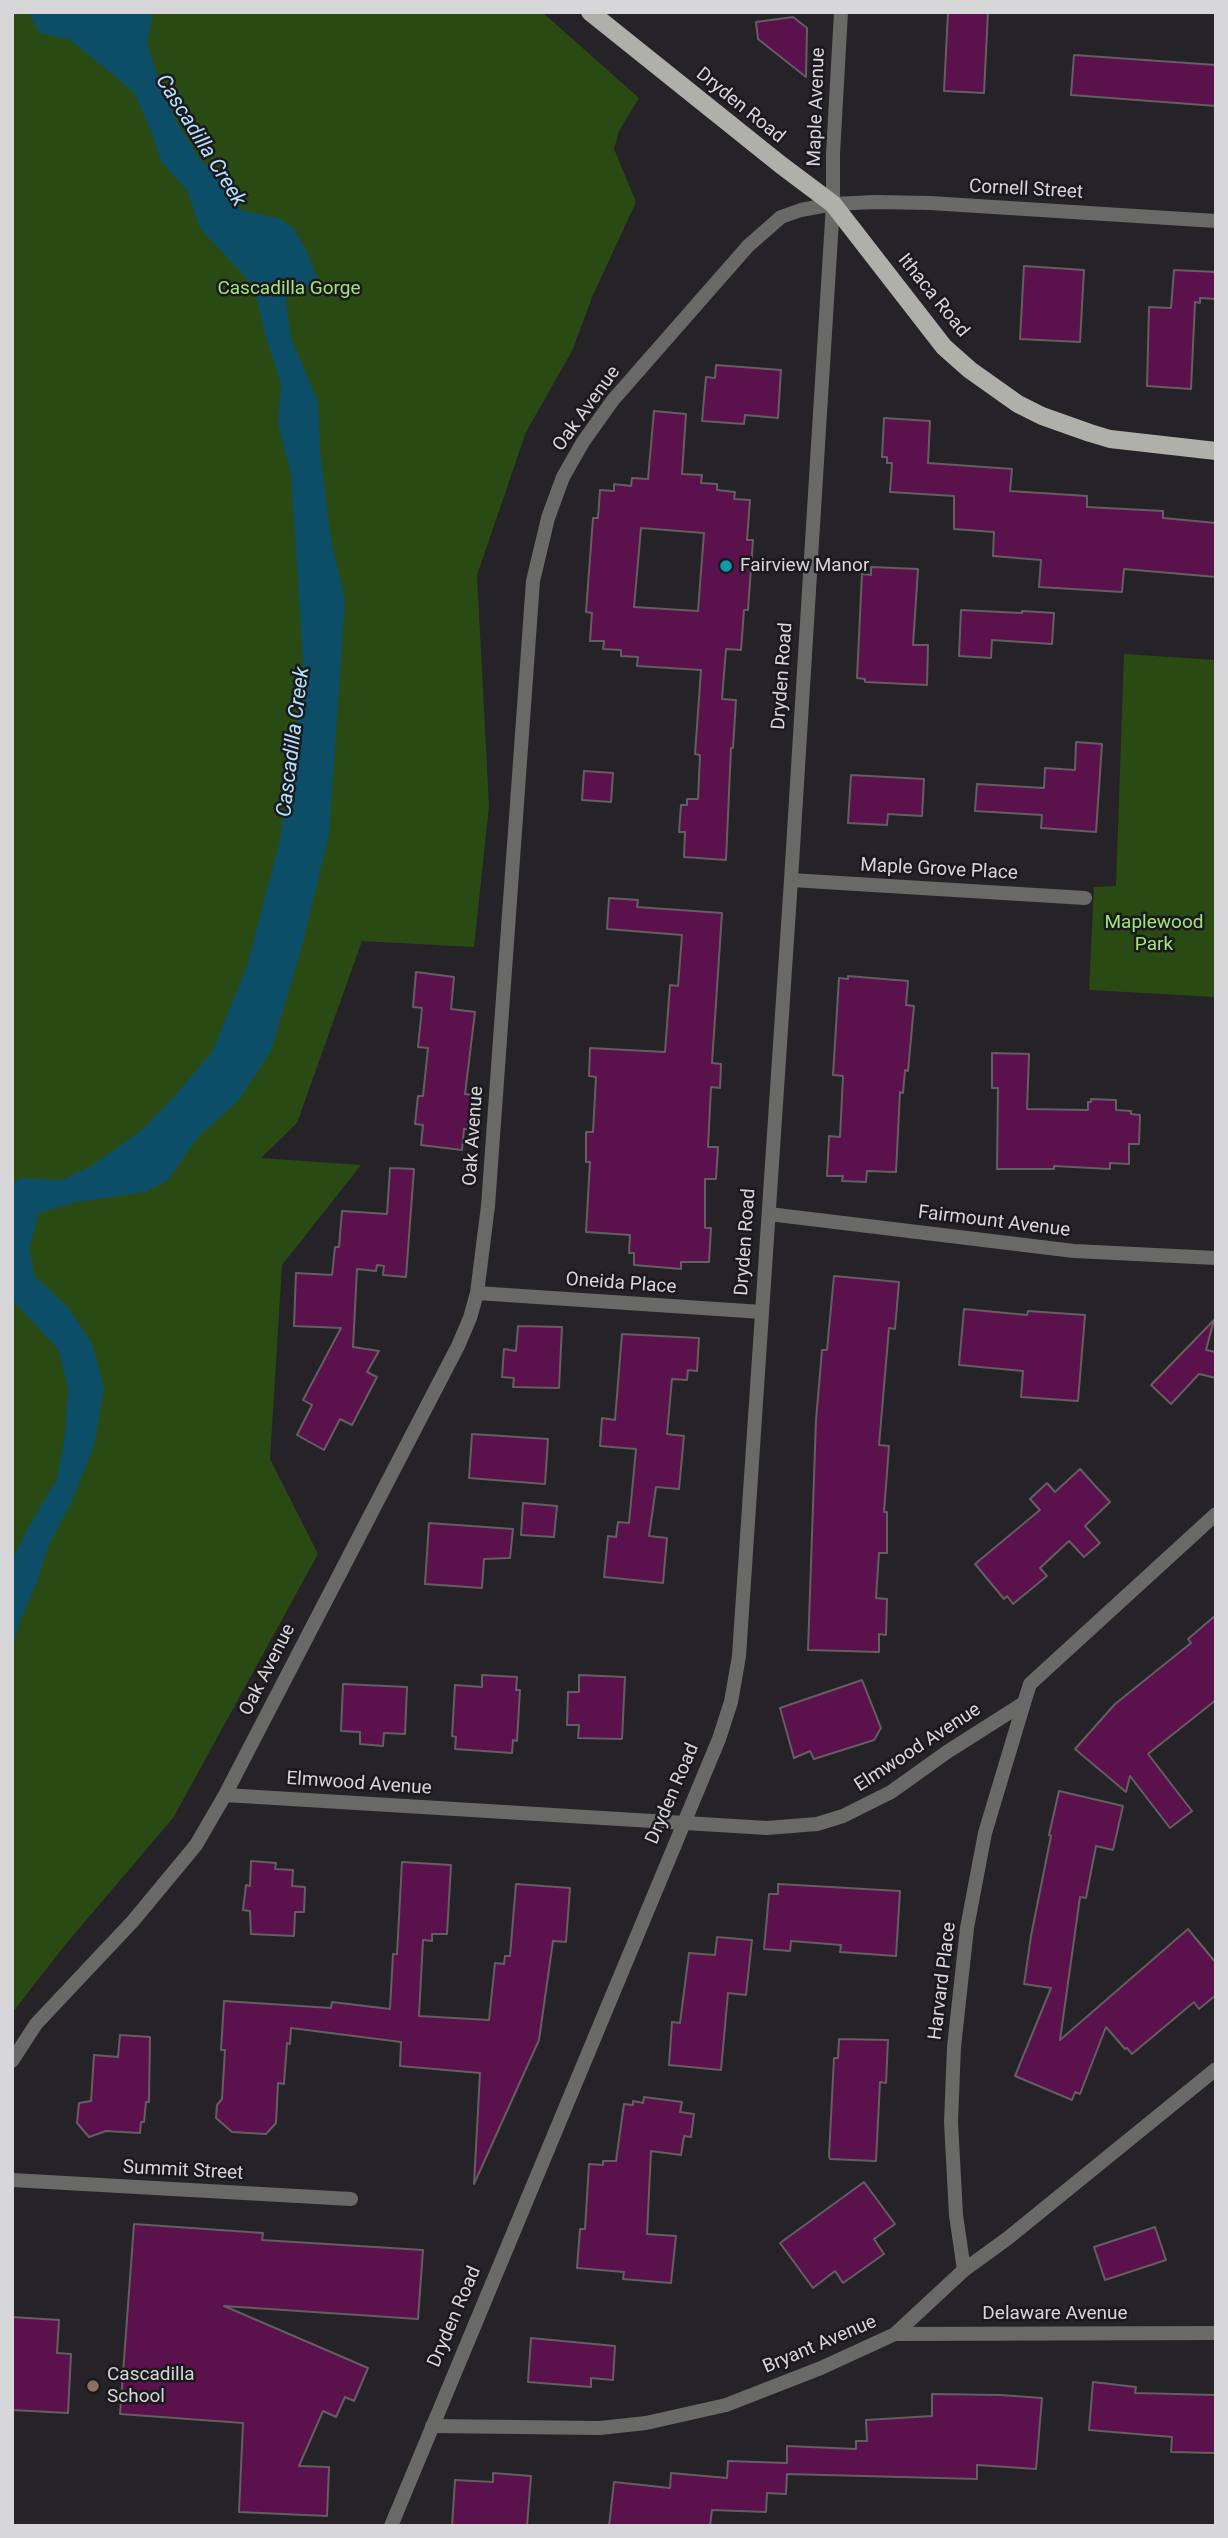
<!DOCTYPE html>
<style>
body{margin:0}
#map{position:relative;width:1228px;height:2538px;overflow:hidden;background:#252327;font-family:Roboto,sans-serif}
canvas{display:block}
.frame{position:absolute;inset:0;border:14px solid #d7d6d9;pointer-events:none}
</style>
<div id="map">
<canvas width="1228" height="2538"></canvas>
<div class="frame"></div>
</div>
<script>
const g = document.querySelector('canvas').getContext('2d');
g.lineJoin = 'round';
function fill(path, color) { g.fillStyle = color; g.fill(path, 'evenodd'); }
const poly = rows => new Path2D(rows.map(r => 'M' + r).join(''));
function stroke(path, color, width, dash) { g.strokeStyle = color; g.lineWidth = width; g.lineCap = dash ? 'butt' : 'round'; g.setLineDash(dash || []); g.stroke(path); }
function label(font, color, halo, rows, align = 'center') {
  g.font = font + ' Roboto,sans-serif'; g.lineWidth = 5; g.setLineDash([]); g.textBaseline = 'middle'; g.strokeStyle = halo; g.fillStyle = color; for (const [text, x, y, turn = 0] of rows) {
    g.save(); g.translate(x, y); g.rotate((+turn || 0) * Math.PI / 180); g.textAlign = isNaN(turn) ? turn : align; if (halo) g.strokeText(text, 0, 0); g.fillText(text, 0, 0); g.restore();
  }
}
fill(poly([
 [12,12,542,12,639,98,619,131,614,149,636,202,593,295,572,351,526,432,477,575,489,806,474,947,362,941,297,1123,261,1158,361,1165,282,1265,270,1459,318,1554,173,1818,65,1945,12,2013],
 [1124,654,1216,660,1216,997,1089,990,1094,887,1116,886]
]), '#294b13');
fill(poly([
 [28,12,153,12,147,44,163,90,178,124,199,158,226,183,241,210,281,219,294,229,306,250,320,283,309,289,294,289,286,300,291,338,318,401,320,451,331,540,345,600,329,835,301,950,271,1051,239,1100,198,1137,167,1181,145,1192,77,1202,39,1213,29,1249,35,1277,67,1306,92,1343,104,1388,94,1446,71,1503,48,1547,36,1584,21,1619,12,1648,12,1560,29,1526,57,1479,65,1434,68,1387,58,1349,12,1300,12,1185,20,1178,63,1180,93,1165,142,1130,173,1098,212,1052,247,966,280,840,304,676,291,474,278,425,281,384,265,334,254,286,200,228,188,192,161,161,152,133,134,92,69,39,40,33]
]), '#0c4e68');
const building = poly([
 [948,12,988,12,984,93,944,91,948,12],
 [793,17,807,28,806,77,758,39,756,22,793,17],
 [1074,55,1216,65,1216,106,1071,95,1074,55],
 [1024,266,1084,270,1080,342,1020,339,1024,266],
 [1174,270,1216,272,1216,299,1200,298,1200,303,1195,302,1191,389,1147,386,1149,307,1171,308,1174,270],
 [716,365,781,370,778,418,745,415,744,424,702,421,706,377,715,378,716,365],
 [654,411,686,414,682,474,702,475,701,483,717,484,717,490,735,492,734,499,750,500,747,540,753,540,748,610,744,610,741,650,726,649,722,699,736,700,733,748,731,748,726,860,684,857,685,832,679,832,681,805,687,805,687,799,698,799,700,755,695,754,701,670,637,666,638,657,621,656,621,650,603,649,604,641,590,641,592,613,586,612,593,518,598,518,600,490,614,491,614,484,631,486,632,478,648,479,654,411],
 [641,528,704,533,698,611,634,607,641,528],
 [884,418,930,421,928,463,1012,469,1010,491,1087,496,1087,507,1163,511,1163,518,1216,523,1216,577,1124,569,1122,592,1039,587,1041,560,993,556,994,532,954,529,954,496,890,492,892,463,887,463,887,457,882,457,884,418],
 [871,567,918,569,913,645,928,645,927,685,865,682,865,679,857,678,862,574,871,575,871,567],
 [961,610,1022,613,1022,611,1054,613,1052,644,992,640,991,658,959,656,961,610],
 [1076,742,1102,744,1096,832,1041,828,1042,815,975,811,977,784,1044,788,1045,768,1075,770,1076,742],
 [584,771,613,773,611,802,582,800,584,771],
 [851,775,924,779,922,816,888,814,887,825,848,823,851,775],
 [609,898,638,900,637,907,722,913,712,1063,721,1064,720,1088,711,1087,708,1147,718,1147,716,1179,705,1179,705,1228,711,1228,709,1262,681,1262,681,1269,634,1265,634,1253,629,1253,630,1235,586,1232,590,1162,586,1162,586,1132,593,1132,596,1077,589,1076,590,1048,665,1052,670,985,678,986,682,935,607,929,609,898],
 [416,972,454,977,451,1009,475,1012,465,1094,472,1095,468,1129,464,1129,462,1150,421,1145,423,1125,415,1124,418,1096,423,1096,428,1048,418,1047,422,1008,413,1007,416,972],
 [848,976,908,981,906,1005,914,1006,908,1071,905,1070,903,1093,900,1092,896,1172,867,1171,866,1182,842,1181,843,1176,827,1176,829,1136,840,1137,843,1076,833,1075,839,978,848,979,848,976],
 [992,1053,1029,1054,1027,1109,1088,1110,1088,1102,1091,1102,1091,1099,1116,1100,1116,1110,1131,1111,1131,1114,1140,1115,1139,1144,1129,1144,1129,1164,1110,1163,1110,1169,1054,1166,1054,1169,997,1169,998,1088,992,1088,992,1053],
 [390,1168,414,1169,406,1277,383,1275,384,1266,377,1265,376,1271,357,1269,353,1347,379,1351,367,1372,377,1377,352,1425,340,1419,324,1450,297,1435,312,1405,303,1400,341,1328,294,1326,296,1273,332,1275,335,1247,339,1247,342,1211,387,1214,390,1168],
 [834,1276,899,1282,895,1329,889,1328,879,1445,889,1446,884,1512,887,1512,887,1553,879,1553,876,1598,887,1599,886,1635,879,1634,879,1652,808,1650,816,1420,822,1350,827,1350,834,1276],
 [964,1309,1027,1315,1028,1311,1085,1315,1078,1401,1021,1397,1023,1371,959,1365,964,1309],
 [1214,1320,1206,1350,1216,1352,1216,1378,1199,1374,1171,1404,1151,1385,1214,1320],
 [518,1326,562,1327,559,1388,513,1387,514,1378,502,1377,504,1349,516,1351,518,1326],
 [622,1334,699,1338,697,1371,688,1370,687,1380,672,1379,667,1434,684,1436,679,1489,656,1487,649,1536,667,1538,663,1583,604,1577,608,1536,616,1537,618,1522,629,1523,636,1449,600,1446,602,1418,615,1420,622,1334],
 [472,1434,548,1439,545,1484,469,1478,472,1434],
 [1080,1469,1110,1502,1085,1526,1100,1543,1084,1557,1069,1541,1040,1568,1047,1576,1013,1604,1007,1596,1004,1599,975,1564,1040,1510,1030,1499,1047,1483,1055,1492,1080,1469],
 [523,1503,557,1506,554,1537,521,1535,523,1503],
 [429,1523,513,1529,510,1558,484,1559,482,1588,425,1584,429,1523],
 [1216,1615,1216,1700,1148,1754,1192,1811,1170,1828,1130,1776,1126,1792,1075,1749,1115,1704,1191,1643,1188,1639,1216,1615],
 [482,1675,517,1677,516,1690,520,1690,517,1741,513,1740,512,1753,455,1749,456,1737,452,1736,455,1685,482,1687,482,1675],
 [579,1675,625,1677,622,1739,578,1738,579,1725,567,1725,568,1692,579,1692,579,1675],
 [862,1680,881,1728,874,1740,814,1759,810,1751,794,1758,780,1708,862,1680],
 [343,1684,407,1687,405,1734,384,1733,383,1746,360,1744,360,1732,341,1731,343,1684],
 [1059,1791,1123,1806,1113,1850,1096,1846,1086,1898,1080,1897,1060,2040,1188,1929,1216,1963,1216,1995,1199,2009,1194,2002,1132,2054,1127,2048,1125,2049,1106,2027,1080,2094,1075,2092,1072,2100,1015,2076,1051,1988,1024,1984,1031,1936,1051,1836,1049,1835,1059,1791],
 [251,1861,276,1863,275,1869,293,1870,292,1886,305,1887,304,1912,295,1912,294,1936,251,1934,250,1911,243,1910,246,1885,250,1886,251,1861],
 [402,1862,451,1865,447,1934,432,1934,432,1941,423,1940,419,2016,489,2020,495,1963,504,1964,505,1956,510,1956,516,1884,570,1888,566,1942,553,1941,539,2040,474,2184,480,2073,400,2066,401,2042,291,2028,290,2044,287,2043,284,2084,278,2083,276,2123,266,2134,232,2132,216,2118,217,2105,222,2099,225,2050,221,2050,224,2001,331,2008,332,2002,390,2009,393,1954,397,1954,402,1862],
 [778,1884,900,1891,896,1956,840,1952,841,1945,791,1941,790,1951,764,1949,769,1894,778,1894,778,1884],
 [717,1937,752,1940,746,1995,728,1993,721,2070,669,2065,672,2022,680,2023,689,1953,715,1955,717,1937],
 [120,2035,150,2037,149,2102,146,2102,144,2122,141,2122,140,2133,106,2131,89,2137,77,2123,79,2103,91,2101,94,2055,118,2057,120,2035],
 [839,2039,888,2040,886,2083,880,2082,876,2161,830,2159,829,2156,834,2058,838,2058,839,2039],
 [644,2097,682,2102,680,2112,694,2114,691,2137,684,2136,681,2155,651,2151,647,2234,676,2236,671,2283,623,2279,624,2272,577,2268,580,2229,585,2229,589,2164,603,2165,603,2161,616,2161,624,2104,633,2105,633,2101,643,2103,644,2097],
 [864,2182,895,2224,874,2239,884,2254,843,2283,835,2271,813,2288,780,2243,864,2182],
 [134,2224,263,2233,262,2240,423,2250,418,2319,224,2306,368,2368,354,2401,345,2397,336,2417,323,2411,299,2466,329,2467,327,2516,239,2512,243,2423,120,2414,134,2224],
 [1155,2227,1166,2260,1105,2280,1094,2247,1155,2227],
 [12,2317,59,2320,57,2353,71,2354,68,2413,12,2410,12,2317],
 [531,2338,615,2346,613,2380,591,2378,591,2387,528,2382,531,2338],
 [1093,2382,1136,2387,1135,2393,1216,2395,1216,2453,1171,2452,1172,2437,1089,2430,1093,2382],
 [932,2394,1000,2395,1042,2398,1036,2469,977,2465,977,2479,787,2474,786,2494,767,2493,766,2512,712,2510,710,2526,609,2526,614,2482,670,2488,671,2473,727,2478,728,2461,787,2463,787,2446,856,2449,856,2441,867,2441,866,2420,932,2416,932,2394],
 [493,2473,531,2476,527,2526,452,2526,455,2480,493,2482,493,2473]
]);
fill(building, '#5b114c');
stroke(building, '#645e62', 2);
stroke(poly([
 [791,880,1085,898],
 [769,1214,1074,1251,1216,1258],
 [477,1293,762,1312],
 [225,1795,767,1828,817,1824,843,1816,891,1792,947,1752,1024,1703,1030,1684,1216,1514],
 [12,2061,36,2024,133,1921,196,1845,225,1795,458,1346,470,1318,477,1293,488,1206,533,581,548,518,563,477,583,442,613,400,748,246,781,217,801,210,833,204],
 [12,2180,351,2199],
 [964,2270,956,2215,951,2122,954,2047,967,1928,985,1833,1024,1703],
 [895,2334,1216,2333],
 [432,2426,600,2428,646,2423,726,2405,821,2368,895,2334,964,2270,1008,2238,1216,2069]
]), '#696967', 14);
stroke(poly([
 [833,204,875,202,930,203,1216,221],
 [391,2526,719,1739,731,1702,739,1656,791,880,833,204,833,154,841,12]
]), '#696967', 14);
stroke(poly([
 [590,12,781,165,833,204,944,347,970,370,1018,404,1042,416,1090,433,1110,439,1216,451]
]), '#afb0aa', 18);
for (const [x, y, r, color] of [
 [726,566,7,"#0f9aa8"],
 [93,2386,7,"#8d6e63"]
]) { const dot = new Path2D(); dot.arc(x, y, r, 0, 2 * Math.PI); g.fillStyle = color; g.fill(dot); stroke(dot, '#1b191e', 2.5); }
label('19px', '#d7d6d9', '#1b191e', [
 ["Dryden Road",740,106,39],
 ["Maple Avenue",817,107,-88],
 ["Cornell Street",1026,190,3],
 ["Ithaca Road",933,296,51],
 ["Oak Avenue",587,409,-54],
 ["Dryden Road",783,676,-86],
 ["Maple Grove Place",939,870,3],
 ["Oak Avenue",474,1136,-86],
 ["Fairmount Avenue",994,1222,7],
 ["Dryden Road",746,1242,-86],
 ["Oneida Place",621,1284,4],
 ["Oak Avenue",268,1670,-63],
 ["Elmwood Avenue",918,1748,-33],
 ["Elmwood Avenue",359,1784,4],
 ["Dryden Road",673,1794,-67],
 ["Harvard Place",943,1981,-83],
 ["Summit Street",183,2171,3],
 ["Delaware Avenue",1055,2314],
 ["Dryden Road",455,2317,-67],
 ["Bryant Avenue",820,2345,-23]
]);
label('19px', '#a0e479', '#1b191e', [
 ["Cascadilla Gorge",289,289],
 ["Maplewood",1154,923],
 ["Park",1154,945]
]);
label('19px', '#d7d6d9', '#1b191e', [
 ["Fairview Manor",740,566],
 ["Cascadilla",107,2375],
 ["School",107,2397]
], 'left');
label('italic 21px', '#b1e2fb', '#1b191e', [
 ["Cascadilla Creek",200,141,58],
 ["Cascadilla Creek",294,742,-83]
]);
</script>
